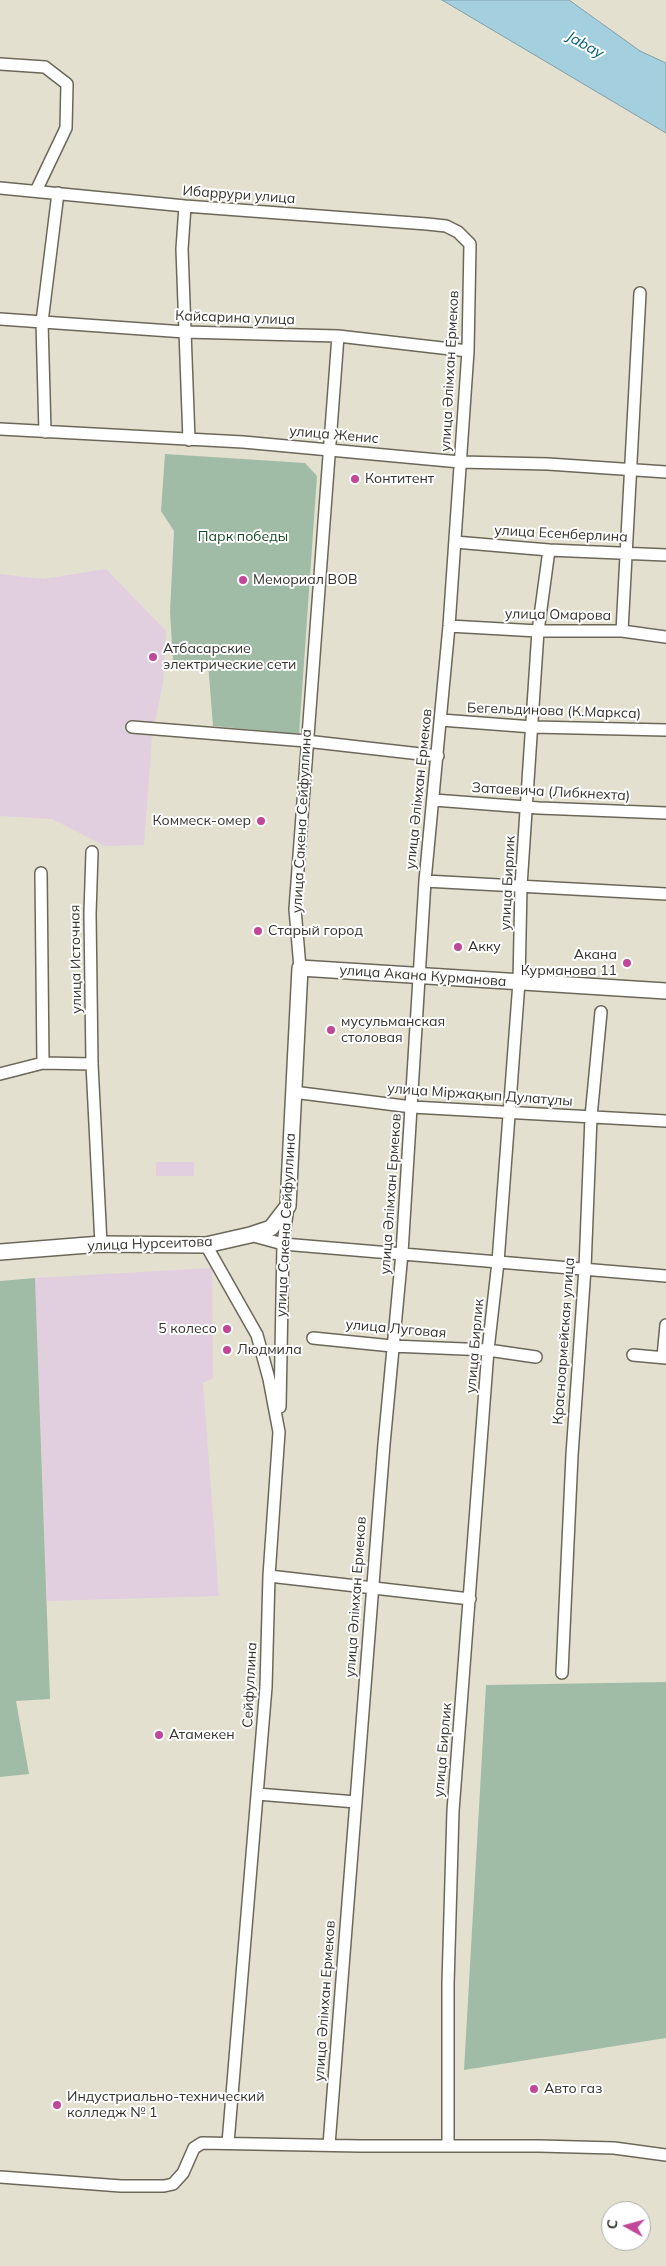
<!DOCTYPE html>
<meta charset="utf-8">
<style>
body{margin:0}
#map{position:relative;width:666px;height:2266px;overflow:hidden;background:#e3e0d0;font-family:Mulish,sans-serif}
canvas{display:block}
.north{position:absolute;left:601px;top:2201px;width:50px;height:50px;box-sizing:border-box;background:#fff;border:1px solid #aeadab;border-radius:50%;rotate:277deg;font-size:14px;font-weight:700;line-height:20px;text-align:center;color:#34322c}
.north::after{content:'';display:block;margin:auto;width:18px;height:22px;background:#c14799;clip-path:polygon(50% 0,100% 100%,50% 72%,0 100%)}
</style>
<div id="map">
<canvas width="666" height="2266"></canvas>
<div class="north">С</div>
</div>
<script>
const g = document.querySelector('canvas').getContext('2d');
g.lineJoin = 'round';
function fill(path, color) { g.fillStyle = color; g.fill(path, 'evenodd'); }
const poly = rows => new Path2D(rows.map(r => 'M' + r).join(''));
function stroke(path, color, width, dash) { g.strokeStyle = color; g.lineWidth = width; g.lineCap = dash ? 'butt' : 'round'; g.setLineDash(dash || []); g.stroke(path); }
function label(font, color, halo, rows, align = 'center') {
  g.font = font + ' Mulish,sans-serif'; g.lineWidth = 4; g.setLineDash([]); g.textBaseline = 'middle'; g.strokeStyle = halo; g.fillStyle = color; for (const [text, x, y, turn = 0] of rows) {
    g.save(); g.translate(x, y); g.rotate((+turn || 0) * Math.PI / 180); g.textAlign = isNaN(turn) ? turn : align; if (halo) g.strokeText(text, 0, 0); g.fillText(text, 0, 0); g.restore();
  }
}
fill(poly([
 [106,569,166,631,163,684,152,736,144,845,105,846,52,819,0,816,0,574,43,579],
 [156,1162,194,1162,194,1176,156,1176],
 [212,1268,213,1378,203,1383,219,1596,47,1601,35,1278]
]), '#e1cfe0');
fill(poly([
 [165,454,305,463,317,476,299,734,213,726,208,663,173,660,170,612,174,531,161,511],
 [35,1278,50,1699,16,1701,29,1774,0,1777,0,1281],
 [666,1682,666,2038,464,2070,486,1685]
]), '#a1bca6');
const water = poly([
 [442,0,569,0,640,51,666,63,666,133,442,0]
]);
fill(water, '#a3cfde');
stroke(water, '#82a0a9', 1);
const minor = poly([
 [0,64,45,67,67,84,66,128,36,191],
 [0,188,185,206,427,224,446,226,458,232,470,244,468,351,449,626,425,881,402,1253,384,1444,329,2145],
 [185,206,182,249,189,440],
 [0,319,185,332,338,336,468,351],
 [0,429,243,442,460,462,548,464,666,472],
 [45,432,42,322,58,193],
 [455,542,549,550,666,555],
 [449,626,538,631,622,631,666,637],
 [622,631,640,293],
 [441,720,533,727,666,730],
 [132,727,306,741,438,756],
 [434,800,539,808,666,813],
 [92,852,90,914,92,1064,101,1244],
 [41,873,43,1063],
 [425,881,666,894],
 [300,968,295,909,338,336],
 [0,1074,43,1063,92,1064],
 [293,1092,412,1107,666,1121],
 [250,1235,283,1244,666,1276],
 [206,1245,257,1335,269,1379,279,1432,269,1576,266,1687,228,2143],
 [313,1338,392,1346,488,1350,536,1357],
 [633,1355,666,1358],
 [663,1357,666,1325],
 [280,1407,283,1244,288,1206],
 [269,1576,470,1599],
 [562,1673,572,1455,585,1268,591,1117,601,1012],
 [257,1794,356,1802],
 [448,2145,448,1984,453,1811,488,1350,498,1262,519,982,521,886,538,631,549,550],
 [0,2177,121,2186,164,2186,173,2184,183,2173,194,2148,202,2143,360,2146,539,2146,614,2148,666,2155]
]);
const major = poly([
 [0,1252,101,1244,206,1245,250,1235,271,1228,288,1206,300,968,666,991]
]);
stroke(minor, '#6b685a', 14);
stroke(major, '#6b685a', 18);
stroke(minor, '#fff', 11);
stroke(major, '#fff', 15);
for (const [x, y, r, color] of [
 [355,479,5,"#c14799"],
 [243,580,5,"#c14799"],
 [153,657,5,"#c14799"],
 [261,821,5,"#c14799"],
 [258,931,5,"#c14799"],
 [458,947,5,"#c14799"],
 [627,963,5,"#c14799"],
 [331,1030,5,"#c14799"],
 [227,1329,5,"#c14799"],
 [227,1350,5,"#c14799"],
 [159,1735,5,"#c14799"],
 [534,2089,5,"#c14799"],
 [57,2105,5,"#c14799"]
]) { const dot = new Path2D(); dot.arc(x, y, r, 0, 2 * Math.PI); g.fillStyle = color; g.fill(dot); stroke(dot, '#fff', 2); }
label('14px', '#34322c', '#fff', [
 ["Ибаррури улица",239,195,4],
 ["Кайсарина улица",235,318,2],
 ["улица Әлімхан Ермеков",450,371,-87],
 ["улица Женис",334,435,5],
 ["улица Есенберлина",561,534,3],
 ["улица Омарова",558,615,1],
 ["Бегельдинова (К.Маркса)",554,711,2],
 ["улица Әлімхан Ермеков",419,789,-84],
 ["Затаевича (Либкнехта)",551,792,3],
 ["улица Сакена Сейфуллина",302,821,-87],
 ["улица Бирлик",508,883,-87],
 ["улица Источная",76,959,-91],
 ["улица Акана Курманова",423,976,4],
 ["улица Міржақып Дулатұлы",480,1095,4],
 ["улица Әлімхан Ермеков",391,1194,-86],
 ["улица Сакена Сейфуллина",286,1225,-87],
 ["улица Нурсеитова",150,1244,-2],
 ["улица Луговая",396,1329,5],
 ["Красноармейская улица",564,1341,-86],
 ["улица Бирлик",475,1346,-85],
 ["улица Әлімхан Ермеков",356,1597,-86],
 ["Сейфуллина",250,1685,-87],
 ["улица Бирлик",443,1750,-85],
 ["улица Әлімхан Ермеков",325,2001,-86]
]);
label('14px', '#34322c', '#fff', [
 ["Контитент",365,479],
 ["Мемориал ВОВ",253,580],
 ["Атбасарские",163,649],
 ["электрические сети",163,665],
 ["Коммеск-омер",251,821,"right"],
 ["Старый город",268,931],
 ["Акку",468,947],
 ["Акана",617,955,"right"],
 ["Курманова 11",617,971,"right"],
 ["мусульманская",341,1022],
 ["столовая",341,1038],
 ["5 колесо",217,1329,"right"],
 ["Людмила",237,1350],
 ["Атамекен",169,1735],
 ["Авто газ",544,2089],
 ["Индустриально-технический",67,2097],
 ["колледж № 1",67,2113]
], 'left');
label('14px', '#174a27', '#fff', [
 ["Парк победы",243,537]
]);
label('italic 15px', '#015e74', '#fff', [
 ["Jabay",585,45,29]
]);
</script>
